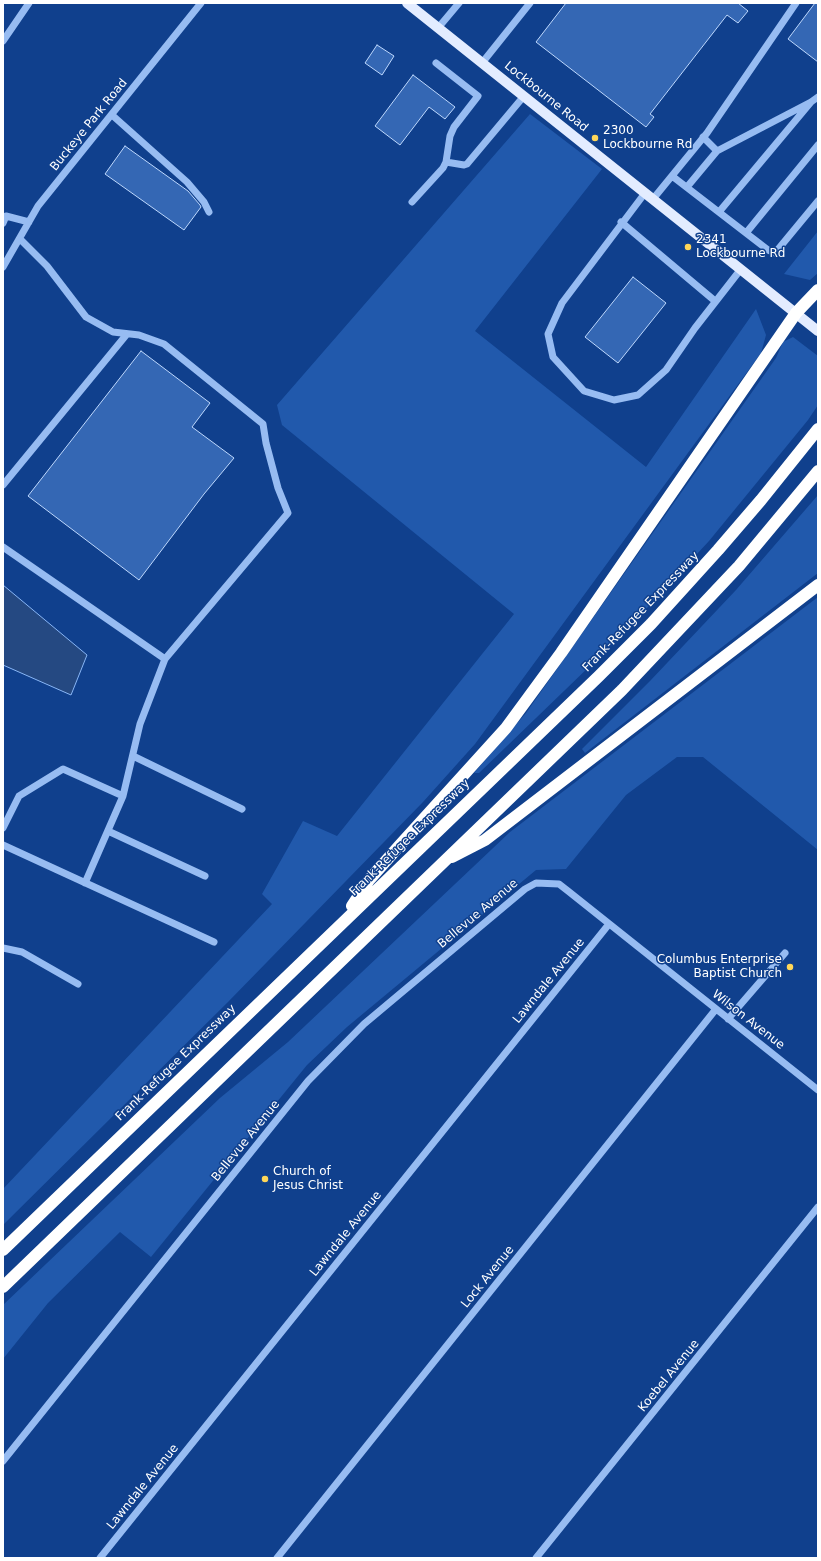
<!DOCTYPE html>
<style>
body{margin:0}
#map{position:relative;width:821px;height:1561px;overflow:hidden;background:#10408d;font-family:"DejaVu Sans",sans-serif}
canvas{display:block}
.frame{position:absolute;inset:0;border:4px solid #fff;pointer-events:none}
</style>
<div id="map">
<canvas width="821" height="1561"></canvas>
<div class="frame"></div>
</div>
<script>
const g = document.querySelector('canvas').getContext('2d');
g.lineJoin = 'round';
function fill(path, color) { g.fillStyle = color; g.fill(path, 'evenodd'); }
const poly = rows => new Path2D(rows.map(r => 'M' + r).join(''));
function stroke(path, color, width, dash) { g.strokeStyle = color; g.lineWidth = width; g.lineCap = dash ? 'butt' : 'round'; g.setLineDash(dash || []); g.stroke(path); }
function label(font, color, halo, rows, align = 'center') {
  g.font = font + ' "DejaVu Sans",sans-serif'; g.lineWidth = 3; g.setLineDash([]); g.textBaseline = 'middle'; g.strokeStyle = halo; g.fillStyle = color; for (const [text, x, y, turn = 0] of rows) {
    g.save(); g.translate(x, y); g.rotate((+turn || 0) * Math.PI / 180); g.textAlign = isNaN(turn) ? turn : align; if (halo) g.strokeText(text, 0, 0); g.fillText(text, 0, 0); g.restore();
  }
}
fill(poly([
 [530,114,602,169,475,331,646,467,756,309,766,335,761,353,475,744,423,802,228,1002,3,1225,3,1189,272,904,262,894,303,821,337,836,514,614,282,425,277,405],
 [818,231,818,273,810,280,784,274],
 [793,337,818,356,818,405,808,420,709,541,621,636,479,773,474,773,526,713,776,358,783,342],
 [818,495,818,573,585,753,582,749,650,681,736,590],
 [818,597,818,850,703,757,677,757,626,795,566,869,536,870,347,1027,307,1065,151,1257,120,1232,48,1303,3,1359,3,1305,220,1098,288,1042,510,832]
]), '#2159ac');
const water = poly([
 [3,585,87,655,71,695,3,665,3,585]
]);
fill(water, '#254982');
stroke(water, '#89b6f6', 1);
const building = poly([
 [566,3,738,3,748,11,738,23,727,15,650,114,654,117,646,127,536,42,566,3],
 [815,3,818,3,818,62,788,39,815,3],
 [377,45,394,56,382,75,365,63,377,45],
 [413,75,455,107,445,119,429,107,400,145,375,126,413,75],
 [125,146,188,191,200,205,201,207,184,230,105,174,125,146],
 [633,277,666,303,618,363,585,337,633,277],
 [141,351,210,403,192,427,234,458,204,494,139,580,28,496,141,351]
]);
fill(building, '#3467b4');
stroke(building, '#bed8fd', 1);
stroke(poly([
 [438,28,459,3],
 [3,41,29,3],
 [482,63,530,3],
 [112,115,187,182,204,202,209,212],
 [703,137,717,151],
 [446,162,464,165,467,164,524,96],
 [672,176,768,250,775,253,818,201],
 [687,187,717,151,811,102],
 [645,193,562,303,548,334,553,357,584,391,614,400,638,395,666,370,695,328,741,269],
 [653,199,707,133,796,3],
 [412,202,443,168,446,162,450,136,454,127,478,96,436,63],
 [719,212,811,102,818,97],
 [621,222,715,301],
 [3,223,6,216,29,222],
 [746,233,818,145],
 [3,267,38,206,201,3],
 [3,485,127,334],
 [3,547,165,659,288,513,278,488,266,443,263,424,164,344,139,335,113,332,86,317,47,266,20,239],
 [133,756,242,809],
 [3,828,19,796,63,769,123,796],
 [108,831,205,876],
 [3,845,214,942],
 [85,883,123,796,140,724,165,659],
 [3,948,22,952,78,984],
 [728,1019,785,953],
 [3,1461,308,1081,364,1024,525,889,536,883,559,884,568,891,818,1090],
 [100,1558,609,924],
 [277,1558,716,1009],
 [536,1558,818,1207]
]), '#97bcf2', 7);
stroke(poly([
 [407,3,818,331]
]), '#e3ecff', 10);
stroke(poly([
 [452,857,485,840,818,585],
 [352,906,369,880,400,845,506,728,561,653,796,313,818,290],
 [3,1250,599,676,651,624,718,550,761,500,818,429],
 [3,1287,622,690,739,566,818,471]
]), '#fff', 12);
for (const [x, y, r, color] of [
 [595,138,4,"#ffd759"],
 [688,247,4,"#ffd759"],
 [790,967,4,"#ffd759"],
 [265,1179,4,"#ffd759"]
]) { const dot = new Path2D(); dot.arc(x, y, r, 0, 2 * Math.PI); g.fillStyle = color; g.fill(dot); stroke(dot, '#10408d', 1.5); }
label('12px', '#fff', '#10408d', [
 ["Lockbourne Road",546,97,39],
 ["Buckeye Park Road",89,125,-51],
 ["Frank-Refugee Expressway",641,612,-46],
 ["Frank-Refugee Expressway",410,838,-44],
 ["Bellevue Avenue",478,914,-40],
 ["Lawndale Avenue",549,981,-51],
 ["Wilson Avenue",748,1020,38],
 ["Frank-Refugee Expressway",176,1063,-44],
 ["Bellevue Avenue",246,1141,-51],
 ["Lawndale Avenue",346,1234,-51],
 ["Lock Avenue",488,1277,-51],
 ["Koebel Avenue",669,1376,-51],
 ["Lawndale Avenue",143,1487,-51]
]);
label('12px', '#fff', '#10408d', [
 ["2300",603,131],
 ["Lockbourne Rd",603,145],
 ["2341",696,240],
 ["Lockbourne Rd",696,254],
 ["Columbus Enterprise",782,960,"right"],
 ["Baptist Church",782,974,"right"],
 ["Church of",273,1172],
 ["Jesus Christ",273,1186]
], 'left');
</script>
